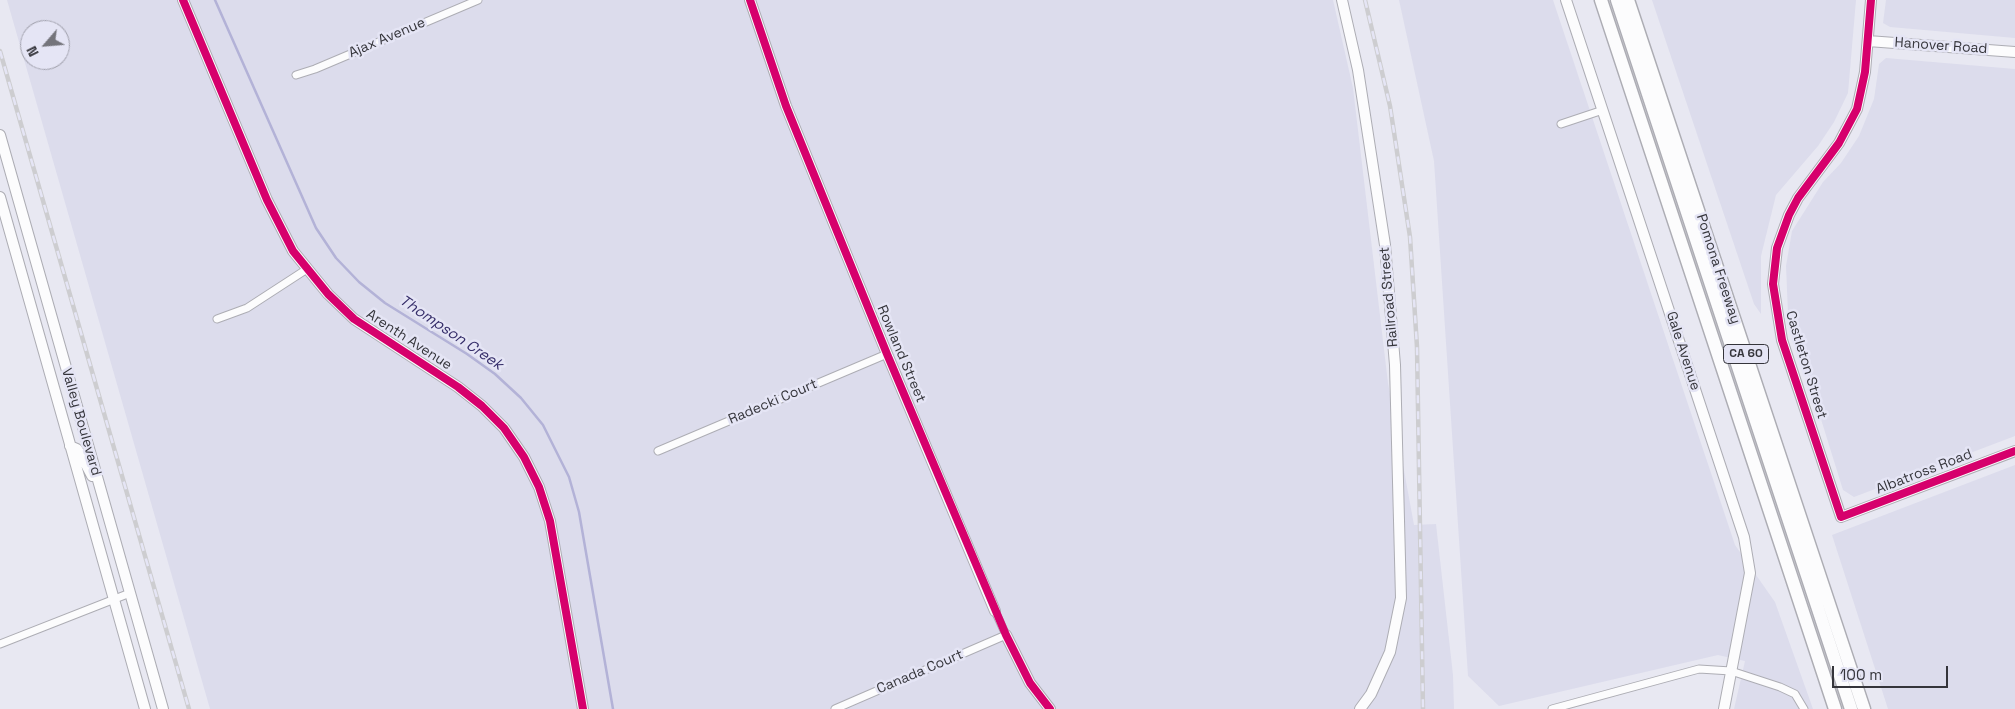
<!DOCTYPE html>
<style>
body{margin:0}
#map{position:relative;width:2015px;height:709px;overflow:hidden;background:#e8e8f2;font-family:"Space Grotesk",sans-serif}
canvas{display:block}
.north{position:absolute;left:20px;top:20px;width:50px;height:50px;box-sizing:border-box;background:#e5e5f5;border:1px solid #9f9fab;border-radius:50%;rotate:243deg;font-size:14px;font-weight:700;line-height:20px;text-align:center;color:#35353b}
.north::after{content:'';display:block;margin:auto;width:18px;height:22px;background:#74747b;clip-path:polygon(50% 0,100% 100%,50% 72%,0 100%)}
.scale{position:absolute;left:1832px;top:666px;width:116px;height:22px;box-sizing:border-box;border:2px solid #35353b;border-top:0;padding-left:6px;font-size:15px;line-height:18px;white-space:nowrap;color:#35353b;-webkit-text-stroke:4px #e5e5f5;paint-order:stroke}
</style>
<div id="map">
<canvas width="2015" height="709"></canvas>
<div class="north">N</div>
<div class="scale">100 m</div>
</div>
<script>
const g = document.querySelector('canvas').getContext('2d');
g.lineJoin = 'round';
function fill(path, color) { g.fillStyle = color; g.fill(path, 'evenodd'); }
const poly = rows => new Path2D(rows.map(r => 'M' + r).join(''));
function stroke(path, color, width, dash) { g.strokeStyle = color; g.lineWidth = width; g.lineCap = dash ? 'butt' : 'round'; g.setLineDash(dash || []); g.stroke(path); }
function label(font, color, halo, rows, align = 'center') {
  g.font = font + ' "Space Grotesk",sans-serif'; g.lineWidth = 5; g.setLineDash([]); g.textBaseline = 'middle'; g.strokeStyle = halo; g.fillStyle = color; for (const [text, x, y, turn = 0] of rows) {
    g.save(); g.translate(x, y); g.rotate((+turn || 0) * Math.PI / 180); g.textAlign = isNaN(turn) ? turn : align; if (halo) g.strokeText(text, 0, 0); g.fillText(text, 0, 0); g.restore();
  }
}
fill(poly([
 [7,0,1333,0,1353,88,1388,383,1414,525,1436,524,1453,675,1454,709,210,709],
 [30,30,60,30,60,60,30,60],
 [1399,0,1553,0,1735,545,1775,602,1813,709,1734,709,1745,661,1718,655,1499,706,1468,676,1434,161],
 [1652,0,1856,0,1848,93,1834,122,1818,146,1776,195,1761,256,1761,314,1754,304],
 [1886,0,2015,0,2015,38,1890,27,1883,23],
 [1886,58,2015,69,2015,436,1854,497,1843,490,1788,313,1786,266,1792,231,1823,182,1841,163,1859,136,1874,99,1879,64],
 [2015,465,2015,709,1888,709,1832,535]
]), '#dcdcec');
stroke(poly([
 [215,0,316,228,336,258,359,282,385,303,467,354,495,374,521,398,543,425,569,477,579,512,613,709]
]), '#b3b2d7', 2.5);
const street = poly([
 [296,75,315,69,478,0],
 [1561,124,1603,110],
 [217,319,247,308,307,269],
 [658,451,887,354],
 [0,644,130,593],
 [835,709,1006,635,995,611],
 [1552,709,1699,669,1731,671,1780,687,1795,694,1804,709]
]);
const secondary = poly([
 [183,0,267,200,293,251,328,294,354,319,458,387,482,406,504,428,524,457,539,487,550,521,583,709],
 [750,0,786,106,887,354,995,611],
 [1342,0,1358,70,1385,245,1395,365,1401,598,1390,652,1371,694,1360,709],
 [1566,0,1744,537,1750,573,1724,709],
 [1871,0,1865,72,1857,109,1839,143,1798,198,1789,215,1777,248,1773,284,1782,340,1841,517,2015,451],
 [1868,41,2015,52],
 [1006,635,1030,683,1050,709]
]);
const primary = poly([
 [0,135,163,709],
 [0,197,145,709],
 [70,446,77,449,81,455,92,476]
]);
const highway = poly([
 [1601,0,1835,709],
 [1617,0,1851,709],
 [1628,0,1864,709]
]);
stroke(street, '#adadb4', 9);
stroke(secondary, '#adadb4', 12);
stroke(primary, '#adadb4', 12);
stroke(highway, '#adadb4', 15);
stroke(street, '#fcfcfd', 7);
stroke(secondary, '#fcfcfd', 10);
stroke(primary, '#fcfcfd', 10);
stroke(highway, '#fcfcfd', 12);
const rail = poly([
 [1365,0,1390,106,1410,237,1417,347,1423,709],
 [0,51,189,709]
]);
stroke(rail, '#cdcdd0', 4.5);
stroke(rail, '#e5e5f5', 2.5, [8]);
stroke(poly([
 [183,0,267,200,293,251,328,294,354,319,458,387,482,406,504,428,524,457,539,487,550,521,583,709],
 [750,0,786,106,887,354,1006,635,1030,683,1050,709],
 [1871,0,1865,72,1857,109,1839,143,1798,198,1789,215,1777,248,1773,284,1782,340,1841,517,2015,451]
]), '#d6006c', 8);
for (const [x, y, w] of [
 [1746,354,45]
]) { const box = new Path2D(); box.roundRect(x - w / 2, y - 9.5, w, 19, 4); g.fillStyle = '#e5e5f5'; g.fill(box); stroke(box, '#35353b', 1); }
label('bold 12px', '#35353b', null, [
 ["CA 60",1746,354]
]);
label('14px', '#35353b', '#e5e5f5', [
 ["Ajax Avenue",387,38,-23],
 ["Hanover Road",1941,46,4],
 ["Pomona Freeway",1718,269,72],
 ["Railroad Street",1389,297,-95],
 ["Arenth Avenue",409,340,33],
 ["Gale Avenue",1683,351,72],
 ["Rowland Street",901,354,67],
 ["Castleton Street",1806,365,73],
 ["Radecki Court",773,402,-23],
 ["Valley Boulevard",81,422,74],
 ["Albatross Road",1924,472,-21],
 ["Canada Court",920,672,-23]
]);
label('italic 15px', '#352d69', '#e5e5f5', [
 ["Thompson Creek",451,333,34]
]);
</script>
